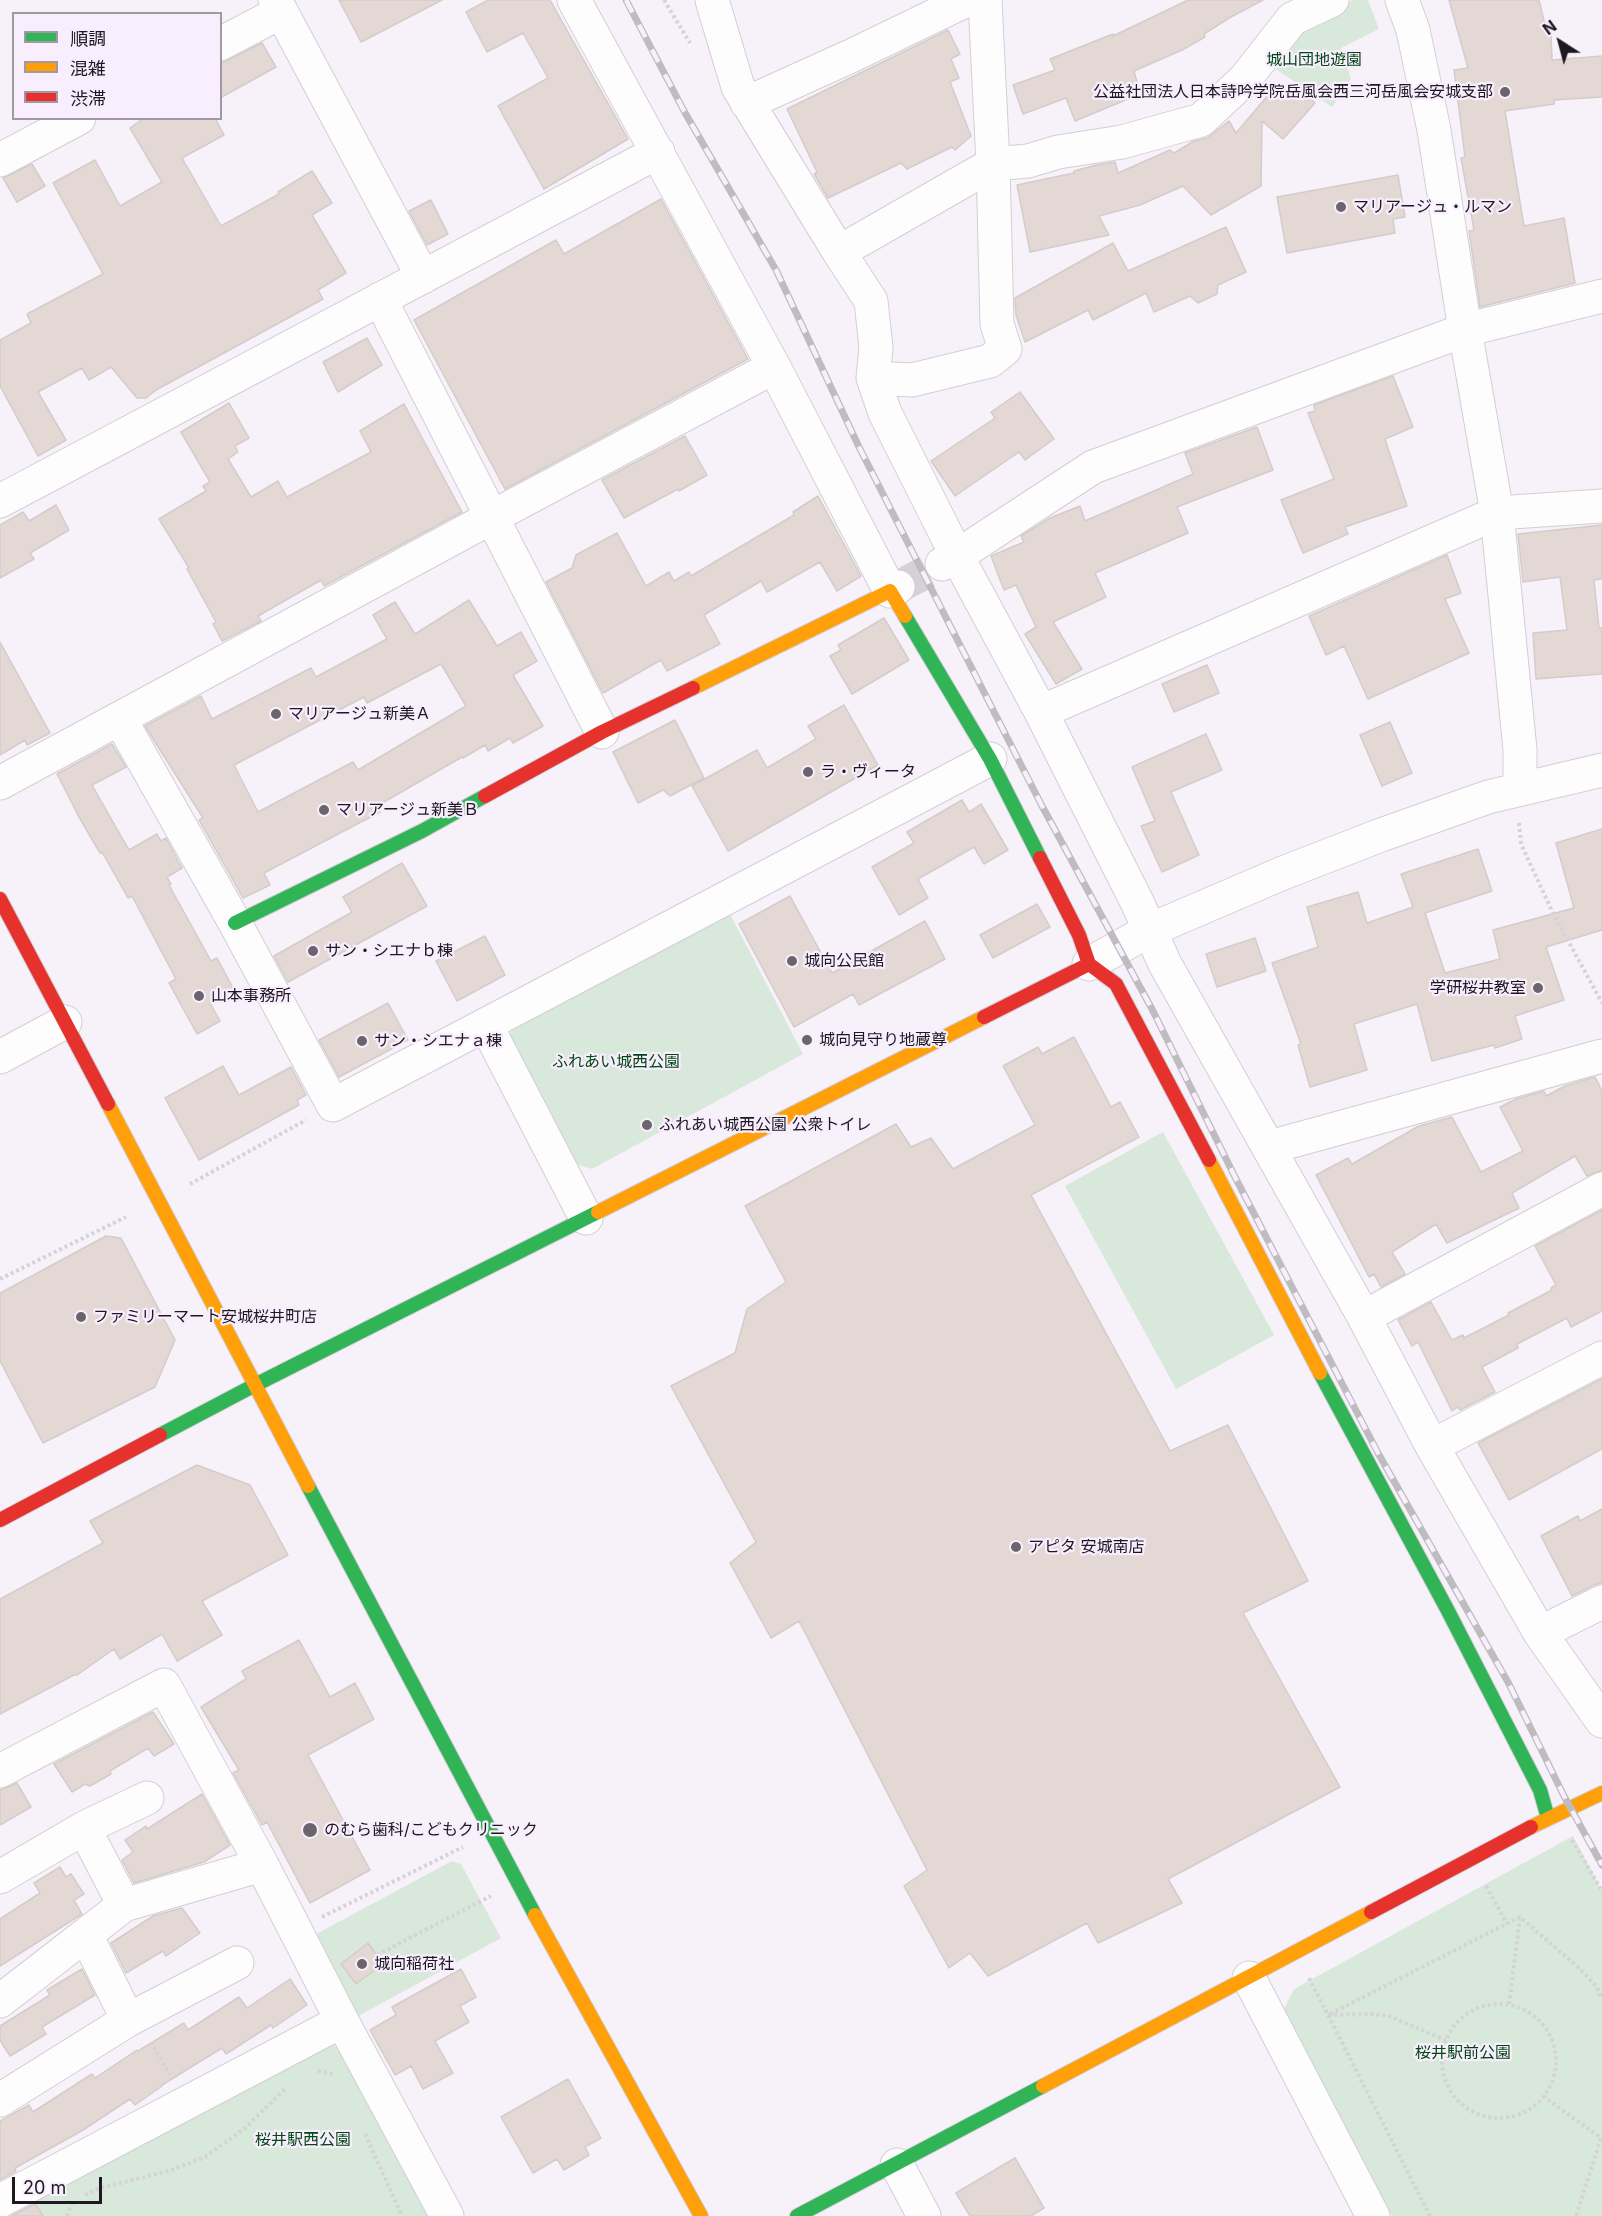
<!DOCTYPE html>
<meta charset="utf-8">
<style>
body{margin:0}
#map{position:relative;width:1602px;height:2216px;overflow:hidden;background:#f7f2fa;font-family:Inter,"Noto Sans JP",sans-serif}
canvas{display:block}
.legend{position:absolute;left:12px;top:12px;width:210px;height:108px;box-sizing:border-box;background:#f8eefe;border:2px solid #a198a6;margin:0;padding:8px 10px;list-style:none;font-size:18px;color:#1e1821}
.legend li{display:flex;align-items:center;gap:12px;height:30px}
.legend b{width:30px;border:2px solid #a198a6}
.north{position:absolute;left:1530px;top:12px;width:60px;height:60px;-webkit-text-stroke:4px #f8eefe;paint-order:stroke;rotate:324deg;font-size:16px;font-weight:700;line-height:24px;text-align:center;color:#1e1821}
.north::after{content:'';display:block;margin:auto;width:21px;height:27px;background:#1e1821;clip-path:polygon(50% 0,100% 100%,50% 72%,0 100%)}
.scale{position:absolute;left:12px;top:2177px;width:90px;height:27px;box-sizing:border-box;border:3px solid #1e1821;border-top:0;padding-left:8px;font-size:18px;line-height:21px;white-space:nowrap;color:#1e1821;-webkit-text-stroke:4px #f8eefe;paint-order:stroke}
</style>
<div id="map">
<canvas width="1602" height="2216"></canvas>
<ul class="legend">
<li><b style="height:8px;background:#30b455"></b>順調</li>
<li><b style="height:8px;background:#ff9f0a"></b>混雑</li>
<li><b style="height:8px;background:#e5322d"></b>渋滞</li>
</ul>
<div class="north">N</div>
<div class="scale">20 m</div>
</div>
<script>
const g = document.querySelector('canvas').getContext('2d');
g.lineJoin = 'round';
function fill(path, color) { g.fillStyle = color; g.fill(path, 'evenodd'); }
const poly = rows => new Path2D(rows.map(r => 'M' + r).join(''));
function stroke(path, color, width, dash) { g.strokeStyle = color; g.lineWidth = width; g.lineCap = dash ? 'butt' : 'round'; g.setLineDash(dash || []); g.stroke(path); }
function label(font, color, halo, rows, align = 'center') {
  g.font = font + ' Inter,"Noto Sans JP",sans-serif'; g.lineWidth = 4.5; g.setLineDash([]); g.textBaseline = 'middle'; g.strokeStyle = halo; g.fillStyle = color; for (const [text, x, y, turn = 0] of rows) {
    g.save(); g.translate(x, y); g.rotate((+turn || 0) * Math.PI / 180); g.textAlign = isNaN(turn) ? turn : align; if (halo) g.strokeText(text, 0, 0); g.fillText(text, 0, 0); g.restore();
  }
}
fill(poly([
 [1353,0,1368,0,1379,29,1341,48,1351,79,1332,107,1268,64,1318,16],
 [729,912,803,1054,592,1169,570,1163,509,1038,515,1020],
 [1163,1132,1274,1335,1176,1389,1065,1186],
 [1573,1836,1602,1891,1602,2216,1392,2216,1284,2009,1294,1989],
 [452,1861,461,1864,501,1938,355,2018,316,1942,318,1933],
 [326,2043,341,2048,430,2216,0,2216]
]), '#d8e8da');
const building = poly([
 [339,0,442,0,361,42,339,0],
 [488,0,550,0,628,139,544,189,498,106,548,78,523,33,487,52,466,12,488,0],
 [1188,0,1263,0,1229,18,1204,34,1205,37,1182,50,1134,71,1138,86,1123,91,1128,99,1075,121,1066,98,1023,114,1013,85,1055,70,1050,59,1113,34,1113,36,1188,0],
 [1449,0,1539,0,1547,33,1551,33,1552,60,1602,56,1602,97,1554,100,1554,104,1505,111,1524,226,1564,218,1575,283,1480,307,1469,231,1474,230,1461,158,1465,157,1454,70,1468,68,1449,0],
 [948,30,960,54,951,59,959,78,950,82,971,136,955,150,952,147,907,169,901,163,828,198,814,174,817,172,787,109,948,30],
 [262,43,276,67,220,98,220,64,262,43],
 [1275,87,1290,94,1297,87,1315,103,1283,139,1262,121,1261,186,1211,215,1183,186,1140,205,1099,216,1109,235,1030,252,1017,185,1074,173,1074,171,1096,165,1115,162,1118,173,1170,150,1174,153,1194,141,1207,138,1229,121,1236,133,1275,87],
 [144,118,215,118,224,135,182,158,221,226,279,194,278,192,312,171,332,203,312,215,346,273,318,290,323,299,156,390,146,398,137,398,111,367,89,380,82,368,38,392,66,440,38,456,0,386,0,340,31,323,27,314,103,274,53,183,95,160,120,206,162,182,130,128,144,118],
 [32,164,45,186,17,202,3,178,32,164],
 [1398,175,1405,217,1393,219,1395,233,1287,253,1277,197,1398,175],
 [661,199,748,359,505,489,414,320,556,240,564,254,661,199],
 [431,200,448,234,427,245,409,211,431,200],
 [1226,227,1246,272,1218,285,1217,294,1198,303,1190,296,1154,312,1146,293,1093,320,1088,310,1025,342,1016,315,1015,298,1113,243,1128,271,1226,227],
 [367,338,382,365,338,392,323,362,367,338],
 [1393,376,1413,427,1385,439,1407,506,1345,527,1348,534,1303,553,1281,500,1334,479,1308,413,1315,411,1314,405,1393,376],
 [1020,392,1054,439,1025,460,1019,452,955,496,931,461,995,418,991,412,1020,392],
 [229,403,249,438,235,446,238,452,228,459,251,497,278,481,287,497,371,452,360,431,404,404,462,512,324,586,321,580,258,616,261,621,222,641,213,624,216,622,187,569,189,568,159,519,206,491,203,486,210,482,181,432,229,403],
 [1257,427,1273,470,1177,507,1188,533,1095,573,1106,597,1053,622,1082,669,1056,684,1025,634,1036,627,1016,585,1004,590,991,556,1024,542,1021,536,1050,518,1080,506,1085,521,1193,474,1185,453,1257,427],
 [685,436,707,475,679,491,678,489,624,518,602,480,685,436],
 [818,496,861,576,837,591,820,562,767,592,761,581,704,615,720,644,667,671,661,660,603,693,546,582,572,568,576,555,617,533,646,586,669,572,674,581,689,572,691,576,794,515,793,512,818,496],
 [56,505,69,530,30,553,34,559,0,578,0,525,23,512,29,521,56,505],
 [1602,525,1602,579,1594,580,1599,628,1602,628,1602,674,1536,679,1533,633,1567,630,1560,577,1523,582,1518,534,1602,525],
 [1447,555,1461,593,1445,599,1469,653,1368,699,1344,646,1326,655,1309,616,1447,555],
 [469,600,497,646,521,632,537,661,513,675,543,726,513,743,510,738,488,751,485,745,463,758,462,757,377,806,380,812,264,873,270,885,243,898,199,820,203,818,145,726,201,696,212,719,311,668,316,677,387,639,373,615,395,602,415,634,469,600],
 [441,664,466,706,358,770,353,762,258,812,234,765,364,697,367,703,441,664],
 [884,618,909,660,852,694,830,656,841,650,838,645,884,618],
 [0,642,50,733,27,745,25,740,0,755,0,642],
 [1207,665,1219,693,1174,712,1162,684,1207,665],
 [844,705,878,765,728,851,692,786,757,750,767,768,816,739,808,726,844,705],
 [675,720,704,778,670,796,663,790,638,803,613,752,675,720],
 [1390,722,1412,773,1382,786,1360,735,1390,722],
 [1206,734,1222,770,1171,792,1199,855,1162,872,1141,826,1155,821,1132,767,1206,734],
 [112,744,126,767,92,785,129,850,157,834,161,841,166,838,182,868,167,877,171,884,169,885,211,961,217,958,234,990,210,1003,220,1021,197,1034,169,983,176,979,132,896,128,898,102,852,100,853,79,817,57,774,112,744],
 [962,800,969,812,981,804,1008,850,984,864,974,847,918,879,928,898,899,915,872,867,914,843,907,832,962,800],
 [1602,829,1602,930,1546,947,1564,1000,1515,1016,1522,1039,1495,1048,1494,1045,1432,1061,1417,1004,1354,1024,1367,1070,1310,1087,1298,1045,1301,1044,1272,963,1318,947,1307,907,1358,892,1367,923,1413,907,1401,874,1478,849,1492,891,1425,913,1445,973,1500,959,1493,930,1574,908,1556,843,1602,829],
 [402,863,427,906,288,982,274,956,352,912,343,897,402,863],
 [790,896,832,973,925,921,945,959,859,1005,853,994,794,1027,739,924,790,896],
 [1037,904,1050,927,993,958,980,935,1037,904],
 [485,936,505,975,457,1001,436,961,485,936],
 [1255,938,1266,971,1217,987,1206,954,1255,938],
 [388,1003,408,1040,339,1077,319,1040,388,1003],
 [1074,1037,1111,1107,1120,1102,1139,1137,1031,1195,1170,1451,1228,1425,1308,1581,1243,1613,1340,1787,1168,1879,1182,1903,1098,1943,1087,1923,988,1976,970,1953,949,1968,904,1886,927,1870,799,1621,771,1638,730,1563,756,1542,671,1386,735,1353,747,1309,786,1282,745,1206,896,1124,911,1147,931,1138,953,1169,1035,1125,1003,1066,1038,1047,1042,1054,1074,1037],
 [223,1066,239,1095,291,1067,306,1095,297,1100,299,1105,199,1160,165,1098,223,1066],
 [1595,1077,1602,1091,1602,1170,1587,1176,1575,1156,1512,1193,1519,1208,1447,1243,1436,1224,1392,1252,1405,1274,1381,1287,1374,1274,1369,1277,1316,1175,1348,1158,1352,1164,1419,1126,1452,1117,1481,1172,1523,1151,1500,1107,1516,1099,1544,1091,1546,1096,1565,1086,1595,1077],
 [1602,1210,1602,1311,1571,1327,1567,1318,1517,1344,1518,1348,1482,1367,1495,1392,1460,1410,1458,1407,1452,1411,1418,1342,1412,1346,1398,1320,1431,1302,1452,1340,1463,1335,1464,1338,1509,1315,1508,1313,1552,1290,1551,1288,1556,1285,1535,1246,1602,1210],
 [106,1236,121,1238,175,1340,155,1387,43,1443,0,1361,0,1293,106,1236],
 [1602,1379,1602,1449,1509,1500,1478,1443,1602,1379],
 [197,1465,250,1485,288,1555,202,1601,222,1635,177,1661,162,1634,120,1659,114,1649,77,1675,74,1675,0,1714,0,1599,103,1543,90,1521,197,1465],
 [1602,1509,1602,1583,1594,1585,1572,1596,1541,1536,1578,1516,1580,1521,1602,1509],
 [299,1640,330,1697,355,1683,374,1719,308,1755,370,1870,310,1903,267,1822,262,1825,233,1773,239,1770,201,1707,246,1679,242,1671,299,1640],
 [153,1712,174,1744,154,1756,148,1748,110,1771,111,1774,90,1786,85,1784,72,1792,54,1764,153,1712],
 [17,1783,31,1807,0,1825,0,1790,17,1783],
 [202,1794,230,1845,204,1862,134,1883,122,1860,133,1852,125,1840,146,1826,147,1829,202,1794],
 [60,1867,66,1877,71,1874,84,1894,74,1900,82,1914,0,1966,0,1919,40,1893,34,1883,60,1867],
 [182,1908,200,1933,166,1956,163,1951,126,1973,111,1943,153,1916,182,1908],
 [368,1943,383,1964,356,1984,341,1964,368,1943],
 [82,1969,95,1995,42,2027,46,2034,10,2056,0,2040,0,2026,50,1995,47,1990,82,1969],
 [461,1969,476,1997,460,2006,469,2022,435,2041,453,2073,423,2089,411,2066,395,2075,370,2030,396,2015,392,2007,461,1969],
 [290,1979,307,2005,273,2028,271,2025,226,2054,222,2048,162,2085,162,2086,135,2105,130,2099,83,2130,15,2168,16,2171,0,2180,0,2121,29,2105,33,2112,92,2074,95,2078,137,2050,138,2051,184,2023,188,2030,239,1997,247,2008,290,1979],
 [568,2079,601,2138,585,2147,589,2155,564,2170,557,2159,533,2173,501,2117,568,2079],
 [1015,2158,1044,2208,1031,2216,970,2216,956,2193,1015,2158],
 [35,2204,43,2216,12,2216,35,2204]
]);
fill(building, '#e4d8d5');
stroke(building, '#d3cccb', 1.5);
stroke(poly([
 [898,587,942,564]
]), '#d6d1d9', 33, [33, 16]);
const street = poly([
 [275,0,423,277],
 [574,0,774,367,890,591,898,587],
 [712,0,738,87,839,252,993,164,1028,161,1058,152,1122,142,1201,120,1245,79,1292,19,1332,0],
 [1402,0,1413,30,1434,130,1465,330,1497,513,1520,750,1520,789],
 [220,44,281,12],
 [747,103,851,56,967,0],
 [0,160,79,118],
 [839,252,871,301,876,348,873,378,885,413,957,556,1041,712,1137,902,1165,964,1364,1317,1432,1446,1540,1633,1602,1721],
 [380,299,602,732],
 [873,378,912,380,990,361,1005,349,997,324,993,164,985,0],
 [0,501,658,152],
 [942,564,957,556,1093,467,1465,330,1602,296],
 [1041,712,1497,513,1602,506],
 [120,719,235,923,333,1105,990,759],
 [0,783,492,517,774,367],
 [1089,964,1150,930,1283,873,1381,835,1488,797,1602,770],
 [486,1025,586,1218],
 [0,1057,65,1022],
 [1270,1147,1602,1056],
 [1364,1317,1602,1189],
 [1432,1446,1602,1358],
 [1540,1633,1602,1602],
 [0,1771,164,1685,262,1865,342,2021,447,2216],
 [84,1828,124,1905],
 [0,1877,84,1828,147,1798],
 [86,1935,128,2020],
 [1249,1978,1373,2216],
 [0,2001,124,1905,262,1865],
 [0,2100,128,2020,237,1963],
 [897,2165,924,2216],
 [0,2201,342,2021]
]);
const fast = poly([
 [905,616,990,759,1040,858],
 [235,923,422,831,485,796],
 [1320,1373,1447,1609,1540,1790,1548,1818],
 [160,1435,255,1385,598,1212],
 [308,1486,535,1915],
 [797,2216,1043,2086]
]);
const slow = poly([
 [693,688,890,591,905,616],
 [108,1104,308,1486],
 [1209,1160,1320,1373],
 [598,1212,984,1017],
 [1531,1827,1602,1793],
 [535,1915,701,2216],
 [1043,2086,1371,1912]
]);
const jam = poly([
 [485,796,602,732,693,688],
 [1040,858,1079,935,1089,964,1116,984,1209,1160],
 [0,899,108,1104],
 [984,1017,1089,964],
 [0,1520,160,1435],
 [1371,1912,1531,1827]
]);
stroke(street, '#d3ced6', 35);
stroke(fast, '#d3ced6', 16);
stroke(slow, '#d3ced6', 16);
stroke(jam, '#d3ced6', 16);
stroke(poly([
 [664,0,690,43],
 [1519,823,1521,844,1552,911,1602,1003],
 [190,1184,306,1120],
 [0,1279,126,1217],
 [1572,1840,1602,1891],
 [1486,1886,1507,1924],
 [322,1917,463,1847],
 [377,1955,491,1896],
 [1309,1978,1328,2015,1374,2014,1389,2016,1445,2040],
 [1509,2004,1520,1918],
 '1442 2061a57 57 0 1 1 114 0a57 57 0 1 1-114 0Z',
 [151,2042,170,2075],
 [318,2071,334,2074],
 [1543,2096,1601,2138,1576,2216],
 [365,2134,402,2216],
 [85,2195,100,2188,169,2171,205,2157,245,2128,286,2088],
 [67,2216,73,2200],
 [1430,2216,1328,2015,1520,1917,1579,1968,1596,1986,1602,1999]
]), '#d4d3d6', 4, [3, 3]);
stroke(street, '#fefdfe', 33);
stroke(fast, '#30b455', 14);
stroke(slow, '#ff9f0a', 14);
stroke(jam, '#e5322d', 14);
const rail = poly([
 [626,0,684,111,776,270,859,447,1041,804,1153,1011,1234,1175,1378,1453,1509,1684,1564,1796,1602,1865]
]);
stroke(rail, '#bebcbf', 7);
stroke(rail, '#f8eefe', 4.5, [14]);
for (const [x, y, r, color] of [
 [1505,92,6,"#6a646d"],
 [1341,207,6,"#6a646d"],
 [276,714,6,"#6a646d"],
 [808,772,6,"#6a646d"],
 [324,810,6,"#6a646d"],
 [313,951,6,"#6a646d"],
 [792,961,6,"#6a646d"],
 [1538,988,6,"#6a646d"],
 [199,996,6,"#6a646d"],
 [807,1040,6,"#6a646d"],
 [362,1041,6,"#6a646d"],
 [647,1125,6,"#6a646d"],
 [81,1317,6,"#6a646d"],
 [1016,1547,6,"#6a646d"],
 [310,1830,8,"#6a646d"],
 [362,1964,6,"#6a646d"]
]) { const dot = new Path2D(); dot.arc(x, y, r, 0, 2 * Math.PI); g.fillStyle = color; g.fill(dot); stroke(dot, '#f8eefe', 2); }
label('16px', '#034814', '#f8eefe', [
 ["城山団地遊園",1314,60],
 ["ふれあい城西公園",616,1062],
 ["桜井駅前公園",1463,2053],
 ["桜井駅西公園",303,2140]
]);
label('16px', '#1e1821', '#f8eefe', [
 ["公益社団法人日本詩吟学院岳風会西三河岳風会安城支部",1493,92,"right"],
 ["マリアージュ・ルマン",1353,207],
 ["マリアージュ新美Ａ",288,714],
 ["ラ・ヴィータ",820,772],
 ["マリアージュ新美Ｂ",336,810],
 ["サン・シエナｂ棟",325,951],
 ["城向公民館",804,961],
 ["学研桜井教室",1526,988,"right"],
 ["山本事務所",211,996],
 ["城向見守り地蔵尊",819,1040],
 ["サン・シエナａ棟",374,1041],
 ["ふれあい城西公園 公衆トイレ",659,1125],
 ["ファミリーマート安城桜井町店",93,1317],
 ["アピタ 安城南店",1028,1547],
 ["のむら歯科/こどもクリニック",324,1830],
 ["城向稲荷社",374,1964]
], 'left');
</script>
